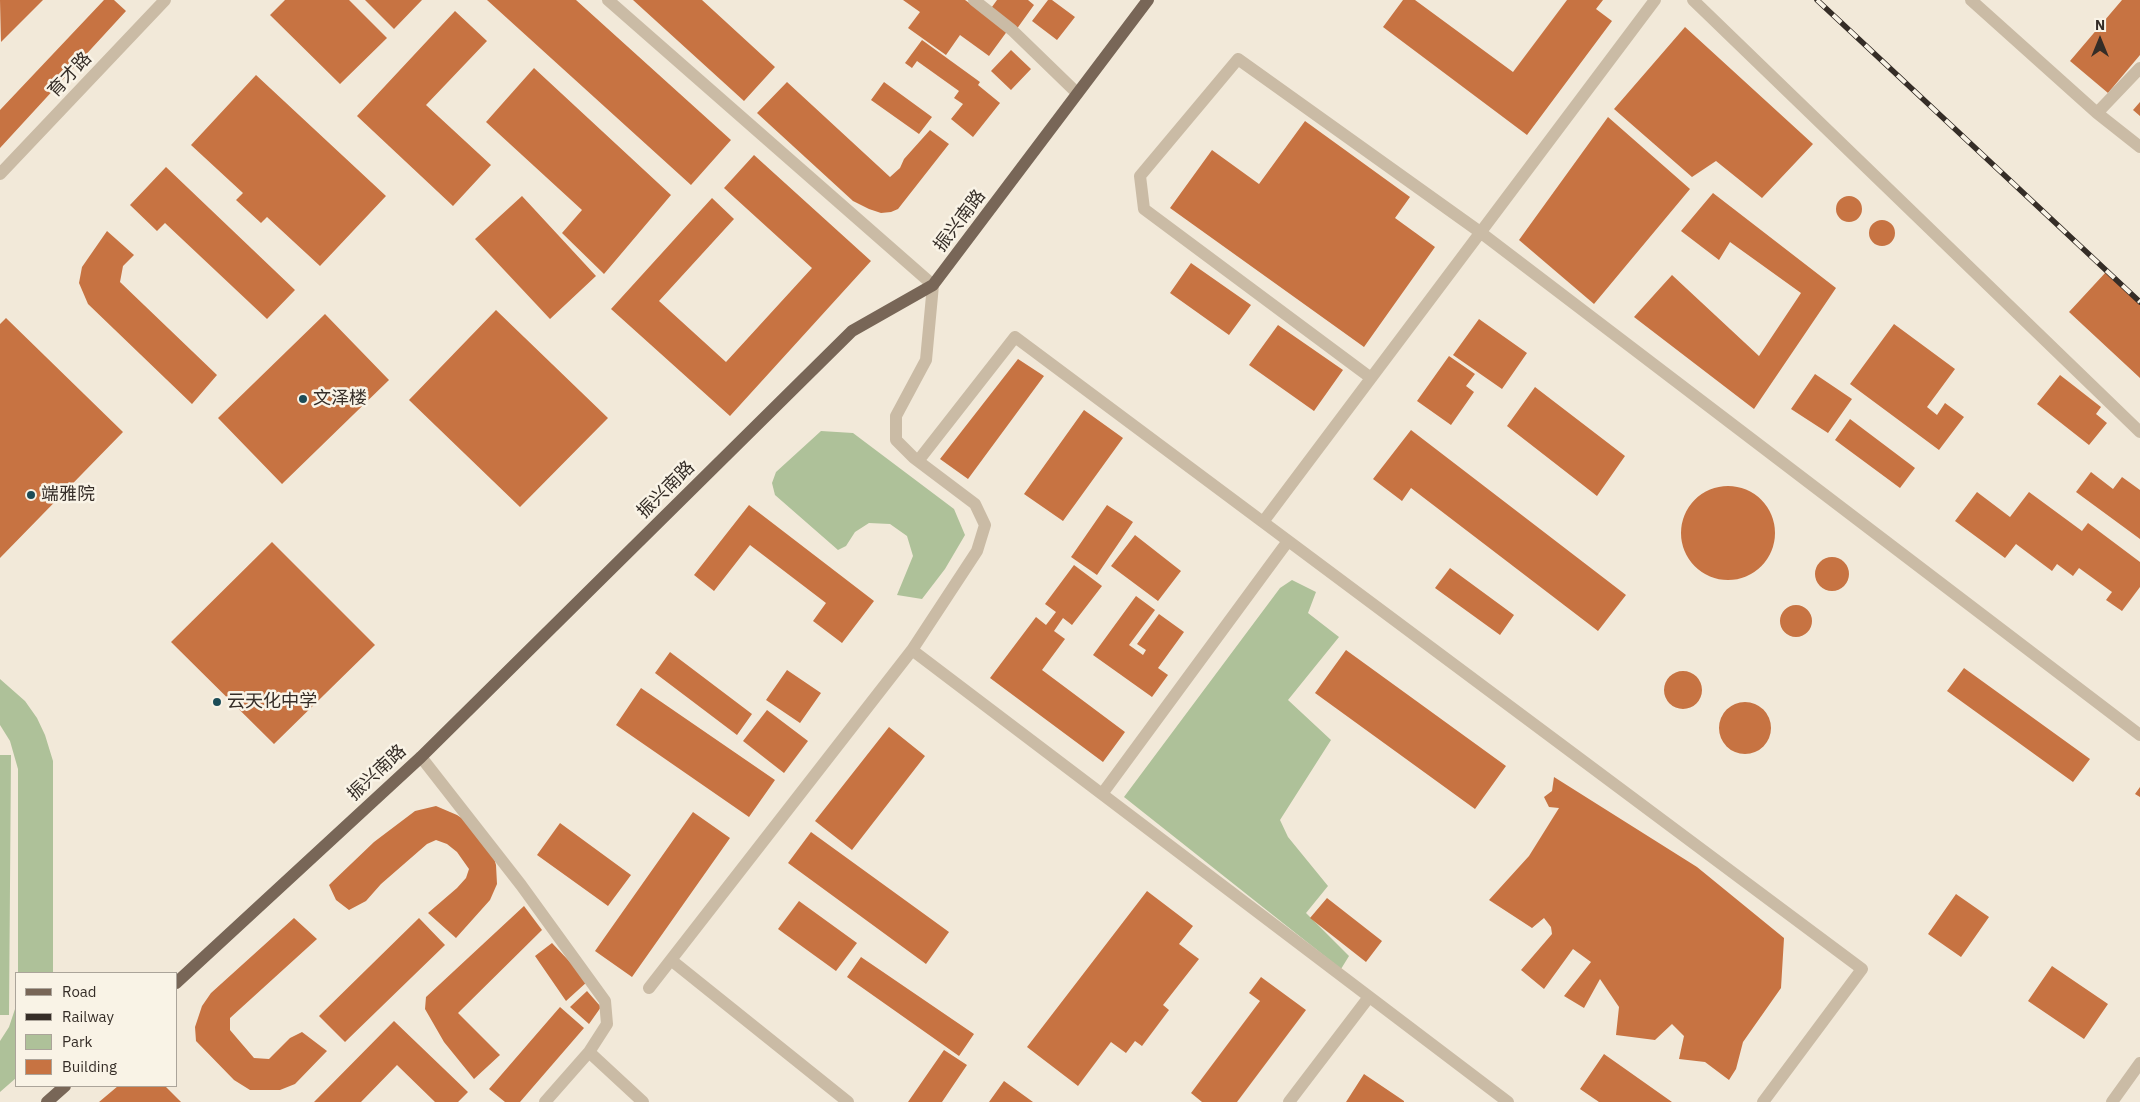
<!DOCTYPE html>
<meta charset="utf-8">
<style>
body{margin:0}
#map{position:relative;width:2140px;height:1102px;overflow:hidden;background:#f2e9d9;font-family:"IBM Plex Sans",sans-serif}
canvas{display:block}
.legend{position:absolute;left:15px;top:972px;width:162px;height:115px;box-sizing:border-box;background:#f9f3e6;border:1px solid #aba49a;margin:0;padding:6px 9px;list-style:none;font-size:15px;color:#352d27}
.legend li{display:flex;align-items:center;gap:10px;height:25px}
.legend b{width:25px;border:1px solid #aba49a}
.north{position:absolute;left:2075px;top:15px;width:50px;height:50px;-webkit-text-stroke:4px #f9f3e6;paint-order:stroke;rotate:0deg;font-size:14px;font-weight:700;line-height:20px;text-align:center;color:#352d27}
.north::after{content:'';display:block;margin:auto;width:18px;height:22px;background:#352d27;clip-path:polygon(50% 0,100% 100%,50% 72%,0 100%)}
</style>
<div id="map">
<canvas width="2140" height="1102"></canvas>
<ul class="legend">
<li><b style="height:6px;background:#786657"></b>Road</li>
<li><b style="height:6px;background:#352d27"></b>Railway</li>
<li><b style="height:14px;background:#aec199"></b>Park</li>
<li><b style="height:14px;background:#c77342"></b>Building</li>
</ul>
<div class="north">N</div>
</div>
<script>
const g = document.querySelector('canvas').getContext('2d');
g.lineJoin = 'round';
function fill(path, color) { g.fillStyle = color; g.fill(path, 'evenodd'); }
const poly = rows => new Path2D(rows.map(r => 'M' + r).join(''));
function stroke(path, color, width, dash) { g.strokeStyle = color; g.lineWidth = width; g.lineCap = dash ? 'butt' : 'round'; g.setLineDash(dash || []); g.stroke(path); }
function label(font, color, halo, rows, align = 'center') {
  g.font = font + ' "IBM Plex Sans","Noto Sans SC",sans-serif'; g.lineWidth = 5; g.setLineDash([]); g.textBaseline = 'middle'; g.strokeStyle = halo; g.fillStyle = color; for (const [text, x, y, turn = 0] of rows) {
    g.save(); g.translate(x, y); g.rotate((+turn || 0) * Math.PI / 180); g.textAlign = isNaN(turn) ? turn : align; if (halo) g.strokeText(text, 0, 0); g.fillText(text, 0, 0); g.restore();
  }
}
fill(poly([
 [821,431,853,433,954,509,965,535,945,569,922,599,897,595,913,556,907,536,890,524,869,523,855,532,846,546,838,550,775,495,772,483,776,472],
 [1292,580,1316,592,1308,613,1339,637,1288,700,1331,740,1280,820,1288,837,1328,886,1306,913,1349,956,1341,969,1124,797,1280,588],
 [0,679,25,701,37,718,45,735,53,761,53,973,18,973,18,769,10,741,0,725],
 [0,755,11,755,9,1015,0,1015],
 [16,1006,16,1078,0,1092,0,1041,9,1027]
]), '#aec199');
fill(poly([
 [0,0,43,0,1,42],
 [104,0,114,0,126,11,0,148,0,110],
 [285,0,349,0,387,38,340,84,270,15],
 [365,0,422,0,394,29],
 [487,0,576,0,731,140,691,185],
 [633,0,702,0,775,67,744,101],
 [903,0,965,0,1008,30,989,56,960,35,946,55,908,28,920,12],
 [997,0,1028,0,1034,5,1016,30,989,11],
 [1048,0,1052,0,1075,17,1057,40,1032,21],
 [1403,0,1415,0,1513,72,1567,0,1603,0,1596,9,1612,21,1527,135,1383,27],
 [2122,0,2140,0,2140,55,2108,93,2070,61],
 [455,11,487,41,426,105,491,165,453,206,357,116],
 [1685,27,1813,144,1762,198,1716,161,1692,177,1614,109],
 [922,40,980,82,978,85,1000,103,973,137,951,119,963,104,954,98,959,91,917,61,912,68,905,63],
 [1011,50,1031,69,1011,90,991,71],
 [534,68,671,195,604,274,562,233,582,210,486,122],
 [256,75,386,196,320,266,267,217,261,223,236,200,243,193,191,145],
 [787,82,890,177,900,168,904,159,930,130,949,144,898,209,891,212,881,213,869,209,853,201,757,113],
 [884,82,932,117,919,134,871,100],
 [2140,102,2140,116,2133,110],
 [1608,117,1690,189,1594,304,1519,240],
 [1305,121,1410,197,1395,218,1435,247,1364,347,1170,208,1212,150,1259,184],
 [754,155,871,261,730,416,611,309,712,198,734,219,659,301,726,362,812,268,724,188],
 [166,167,295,290,267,319,165,223,157,231,130,205],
 [1713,193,1836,288,1754,409,1634,317,1672,275,1759,356,1801,293,1730,242,1719,260,1681,231],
 [522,196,596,276,550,319,475,239],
 '1836 209a13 13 0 1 1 26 0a13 13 0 1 1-26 0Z',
 '1869 233a13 13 0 1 1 26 0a13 13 0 1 1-26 0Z',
 [107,231,134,255,123,266,120,282,217,375,192,404,88,304,79,283,82,267],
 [1191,263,1251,305,1229,335,1170,293],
 [2106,272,2140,303,2140,378,2069,312],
 [496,310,608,418,520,507,409,400],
 [325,314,389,380,282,484,218,418],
 [6,318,123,432,0,558,0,324],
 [1479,319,1527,353,1502,389,1453,355],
 [1894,324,1955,369,1927,407,1937,415,1945,403,1964,417,1939,450,1850,384],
 [1278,325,1343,370,1314,411,1249,365],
 [1449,356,1475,374,1466,386,1474,392,1451,425,1417,401],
 [1018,359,1044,376,968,479,940,459],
 [1815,374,1852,399,1828,433,1791,409],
 [2060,375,2101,407,2096,414,2107,423,2089,445,2037,404],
 [1535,387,1625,456,1597,496,1507,426],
 [1084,410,1123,438,1063,521,1024,494],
 [1850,419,1915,468,1900,488,1835,440],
 [1411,430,1626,595,1598,631,1411,488,1402,501,1373,479],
 [2091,472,2113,489,2122,477,2140,490,2140,539,2076,492],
 '1681 533a47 47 0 1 1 94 0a47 47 0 1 1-94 0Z',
 [1977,492,2010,517,2029,492,2082,531,2088,523,2140,562,2140,587,2122,611,2106,600,2112,592,2079,568,2073,576,2057,564,2052,571,2016,544,2005,558,1955,521],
 [749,505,874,601,842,643,813,621,826,603,750,545,714,591,694,575],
 [1107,505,1133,522,1097,575,1071,557],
 [1135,535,1181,571,1158,601,1111,566],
 [272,542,375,645,274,744,171,642],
 '1815 574a17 17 0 1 1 34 0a17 17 0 1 1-34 0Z',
 [1074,565,1102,586,1072,625,1063,618,1054,631,1065,639,1042,670,1125,732,1103,762,990,678,1036,617,1046,625,1056,612,1045,604],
 [1450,568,1514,615,1500,635,1435,588],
 [1136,596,1155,610,1129,645,1143,655,1146,650,1137,644,1159,614,1184,632,1158,668,1168,675,1152,697,1093,655],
 '1780 621a16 16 0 1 1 32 0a16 16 0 1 1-32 0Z',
 [1346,650,1506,766,1475,809,1315,693],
 [670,652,752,714,737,735,655,673],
 [1964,668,2090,759,2073,782,1947,691],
 [787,670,821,693,800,723,766,700],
 '1664 690a19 19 0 1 1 38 0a19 19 0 1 1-38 0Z',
 [641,688,775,780,749,817,616,725],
 '1719 728a26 26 0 1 1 52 0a26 26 0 1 1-52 0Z',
 [767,710,808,741,784,773,743,741],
 [889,727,925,756,852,850,815,821],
 [1554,777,1697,867,1784,938,1781,988,1743,1042,1736,1069,1729,1080,1705,1062,1679,1059,1684,1036,1672,1024,1655,1040,1616,1035,1619,1007,1600,979,1584,1008,1564,996,1591,962,1573,949,1544,989,1521,970,1552,934,1551,927,1544,918,1532,928,1489,900,1529,856,1559,808,1549,807,1544,797,1552,791],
 [2140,787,2140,797,2135,794],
 [436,806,457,815,472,825,492,851,496,865,497,884,490,900,456,938,428,913,457,888,466,878,469,869,457,852,447,844,436,840,427,844,381,884,366,901,349,910,336,900,329,885,374,842,415,811],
 [693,812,730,838,632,977,595,951],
 [560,823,631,875,608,906,537,855],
 [811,832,949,932,926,964,788,863],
 [1147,891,1193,926,1179,944,1199,959,1163,1005,1169,1010,1142,1046,1135,1041,1126,1053,1111,1042,1078,1086,1027,1047],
 [1956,894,1989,917,1961,957,1928,934],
 [1327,898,1382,941,1366,962,1310,918],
 [799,901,857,943,836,971,778,929],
 [524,906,542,930,458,1013,500,1055,474,1079,444,1042,425,1009,426,997],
 [294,918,317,939,230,1018,230,1030,254,1058,269,1059,290,1038,302,1032,327,1051,295,1084,280,1090,250,1090,234,1080,196,1041,195,1027,202,1006,211,993],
 [419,918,445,945,345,1042,319,1016],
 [552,943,588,981,566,1001,535,956],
 [861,957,974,1034,959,1056,847,977],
 [2052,966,2108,1004,2084,1039,2028,1001],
 [1261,977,1306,1010,1237,1102,1202,1102,1191,1093,1260,1001,1249,993],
 [587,991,601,1007,589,1024,570,1007],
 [560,1007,584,1028,520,1102,505,1102,489,1089],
 [394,1021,468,1092,458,1102,435,1102,397,1065,361,1102,314,1102],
 [944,1050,967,1065,942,1102,908,1102],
 [1604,1054,1672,1102,1599,1102,1580,1089],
 [1364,1074,1404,1101,1404,1102,1346,1102],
 [1004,1081,1033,1102,989,1102],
 [118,1086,165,1086,181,1102,99,1102]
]), '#c77342');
stroke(poly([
 [608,0,933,285,926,360,896,416,896,440,914,458,975,504,985,525,977,551,912,650,649,988],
 [974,0,1012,30,1077,93],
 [1693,0,2140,432],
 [1971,0,2097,113,2140,147],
 [2097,113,2140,68],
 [0,174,165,0],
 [1371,378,1144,209,1140,176,1238,59,1480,232,2140,735],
 [918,461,1015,337,1862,969,1763,1102],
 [1263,522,1655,0],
 [912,650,1508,1102],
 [421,757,521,885,605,1001,607,1024,589,1052,545,1102],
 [1102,794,1288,541],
 [671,960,848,1102],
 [589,1052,643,1102],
 [1289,1102,1369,997],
 [2112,1102,2140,1063]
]), '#cabba5', 12);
stroke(poly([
 [176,983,421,757,852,331,933,285,1148,0],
 [47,1102,65,1086]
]), '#786657', 12);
const rail = poly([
 [1817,0,2140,302]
]);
stroke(rail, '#352d27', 5.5);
stroke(rail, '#f9f3e6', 4, [11]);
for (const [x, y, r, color] of [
 [303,399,5,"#1c4c57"],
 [31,495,5,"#1c4c57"],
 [217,702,5,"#1c4c57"]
]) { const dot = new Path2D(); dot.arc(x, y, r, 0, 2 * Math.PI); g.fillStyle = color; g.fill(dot); stroke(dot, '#f9f3e6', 2); }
label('18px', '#352d27', '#f9f3e6', [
 ["育才路",70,75,-47],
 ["振兴南路",960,221,-53],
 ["振兴南路",666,490,-45],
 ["振兴南路",377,773,-43]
]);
label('18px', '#352d27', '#f9f3e6', [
 ["文泽楼",313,399],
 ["端雅院",41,495],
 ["云天化中学",227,702]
], 'left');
</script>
